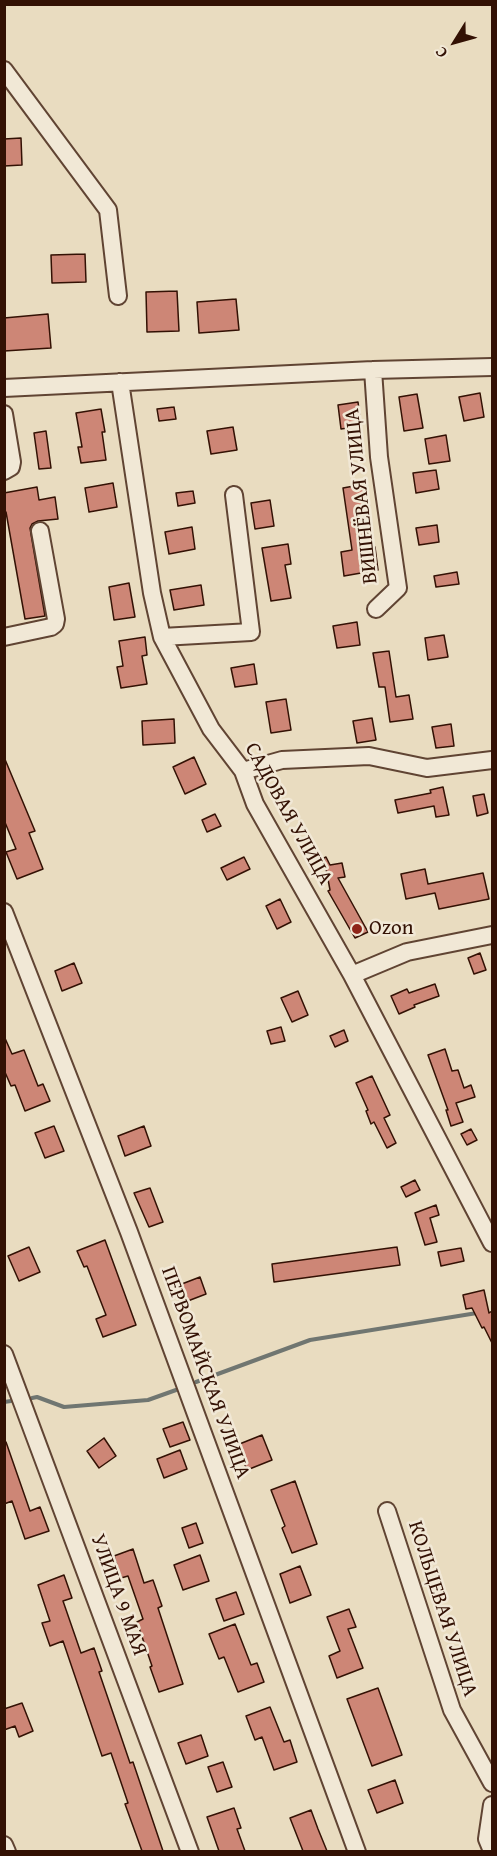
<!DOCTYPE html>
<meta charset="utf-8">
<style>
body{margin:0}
#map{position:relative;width:497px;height:1856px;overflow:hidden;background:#e9dcc0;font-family:"Gentium Book Plus",serif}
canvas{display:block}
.frame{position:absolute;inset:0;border:6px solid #331104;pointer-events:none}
.north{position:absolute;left:425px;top:12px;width:60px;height:60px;-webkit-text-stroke:4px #f1e8d6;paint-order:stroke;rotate:233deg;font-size:16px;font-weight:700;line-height:24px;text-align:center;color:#331104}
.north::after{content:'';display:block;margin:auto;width:21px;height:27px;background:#331104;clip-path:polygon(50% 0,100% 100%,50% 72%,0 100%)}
</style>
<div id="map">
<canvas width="497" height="1856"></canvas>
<div class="frame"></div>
<div class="north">С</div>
</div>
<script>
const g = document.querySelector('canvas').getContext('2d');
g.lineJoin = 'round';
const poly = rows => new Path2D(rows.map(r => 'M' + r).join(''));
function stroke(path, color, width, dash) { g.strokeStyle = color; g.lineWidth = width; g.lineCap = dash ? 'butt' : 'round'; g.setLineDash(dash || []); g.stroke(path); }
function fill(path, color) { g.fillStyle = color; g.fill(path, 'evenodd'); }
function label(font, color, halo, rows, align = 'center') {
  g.font = font + ' "Gentium Book Plus",serif'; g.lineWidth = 5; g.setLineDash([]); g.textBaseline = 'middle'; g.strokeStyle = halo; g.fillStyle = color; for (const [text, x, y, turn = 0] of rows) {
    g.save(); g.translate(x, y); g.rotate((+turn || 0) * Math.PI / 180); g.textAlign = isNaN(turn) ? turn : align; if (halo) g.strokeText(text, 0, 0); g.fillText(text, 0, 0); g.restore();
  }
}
stroke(poly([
 [196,1382,310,1340,477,1313],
 [32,1398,37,1397,64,1407,148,1400,176,1390],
 [4,1402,11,1401]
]), '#707671', 4);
const building = poly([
 [21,138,22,165,4,166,4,139,21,138],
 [85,254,86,282,52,283,51,255,85,254],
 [177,291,179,331,147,332,146,292,177,291],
 [236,299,239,330,199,333,197,302,236,299],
 [48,314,51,348,4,351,4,318,48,314],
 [480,393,484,417,464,421,459,397,480,393],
 [417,394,423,428,404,431,399,397,417,394],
 [358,402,361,426,341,429,338,405,358,402],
 [174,407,176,419,159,421,157,409,174,407],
 [101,409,105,432,102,432,106,460,81,463,78,447,82,447,76,413,101,409],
 [233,427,237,450,211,454,207,431,233,427],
 [46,431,51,468,39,469,34,433,46,431],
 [446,435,450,461,429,464,425,439,446,435],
 [436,470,439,489,416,493,413,473,436,470],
 [113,483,117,507,89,512,85,488,113,483],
 [365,484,367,498,362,499,370,548,375,547,378,570,344,576,341,552,352,550,343,488,365,484],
 [37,487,39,500,55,497,58,519,38,521,32,524,30,528,45,616,25,619,6,512,4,512,4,493,37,487],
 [193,491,195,503,178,506,176,493,193,491],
 [270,500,274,526,255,529,251,503,270,500],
 [437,525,439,542,419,545,416,528,437,525],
 [192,527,195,549,169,554,165,532,192,527],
 [288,544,291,564,285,565,291,598,271,601,262,548,288,544],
 [457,572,459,584,436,587,434,576,457,572],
 [129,583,135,617,114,620,109,587,129,583],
 [201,585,204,605,174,610,170,590,201,585],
 [357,622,360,645,337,648,333,626,357,622],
 [444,635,448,657,428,660,425,638,444,635],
 [145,637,147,655,142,656,147,684,121,688,117,667,123,666,119,641,145,637],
 [389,651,396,697,409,695,413,719,390,722,385,687,379,687,373,653,389,651],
 [254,664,257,684,235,687,231,668,254,664],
 [286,699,291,730,271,733,266,702,286,699],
 [372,718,376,740,357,743,353,721,372,718],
 [174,719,175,743,143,745,142,721,174,719],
 [451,724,454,746,436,748,432,727,451,724],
 [4,757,35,831,29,833,43,869,17,879,6,852,16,849,4,820,4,757],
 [194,757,206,784,185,794,173,767,194,757],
 [443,787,449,815,436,817,434,806,398,813,395,800,431,793,430,790,443,787],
 [484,794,488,813,477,816,473,796,484,794],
 [215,814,221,826,207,832,202,820,215,814],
 [244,857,250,869,227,880,221,868,244,857],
 [326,857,330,865,342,863,345,877,338,878,368,932,355,938,328,891,330,890,324,858,326,857],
 [425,869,428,884,483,873,489,899,439,909,435,893,406,899,401,874,425,869],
 [280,899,291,922,277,929,266,906,280,899],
 [480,953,486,970,474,974,468,958,480,953],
 [74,963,82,983,62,991,55,971,74,963],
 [435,984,439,996,414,1005,415,1007,399,1014,391,996,407,989,409,993,435,984],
 [298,991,308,1015,292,1022,281,998,298,991],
 [281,1027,285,1041,271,1044,267,1031,281,1027],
 [344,1030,348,1041,335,1047,330,1036,344,1030],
 [4,1036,12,1054,24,1050,38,1086,43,1084,50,1101,25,1111,15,1085,11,1086,4,1070,4,1036],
 [445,1049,452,1071,458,1070,464,1088,471,1085,475,1097,456,1103,463,1122,451,1126,446,1110,448,1110,428,1055,445,1049],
 [372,1076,390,1115,384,1118,396,1143,387,1148,374,1122,371,1124,366,1111,368,1110,356,1083,372,1076],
 [54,1126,64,1151,45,1158,35,1133,54,1126],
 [144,1126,151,1146,125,1156,118,1136,144,1126],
 [471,1129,477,1140,467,1145,461,1134,471,1129],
 [415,1180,420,1190,406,1197,401,1187,415,1180],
 [150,1188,163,1222,149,1227,134,1193,150,1188],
 [436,1205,439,1215,430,1218,437,1242,425,1245,415,1213,436,1205],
 [105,1240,136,1325,103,1337,96,1319,106,1315,87,1266,84,1267,77,1251,105,1240],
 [29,1247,40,1272,19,1281,8,1256,29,1247],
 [397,1247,400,1265,274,1282,272,1264,397,1247],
 [461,1248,464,1261,441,1266,438,1252,461,1248],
 [200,1277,206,1294,180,1304,174,1287,200,1277],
 [484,1290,489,1313,492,1311,492,1343,484,1327,482,1328,472,1308,466,1309,463,1295,484,1290],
 [183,1422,190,1440,170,1447,163,1429,183,1422],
 [262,1435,272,1460,247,1470,237,1445,262,1435],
 [104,1438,116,1456,99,1468,87,1451,104,1438],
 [4,1442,6,1442,30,1511,40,1507,49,1531,25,1539,12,1501,4,1504,4,1442],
 [180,1450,187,1469,164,1478,157,1459,180,1450],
 [295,1481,317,1544,292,1553,282,1528,285,1526,271,1490,295,1481],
 [196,1523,203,1543,189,1548,182,1528,196,1523],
 [133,1549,144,1583,153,1580,162,1606,158,1608,183,1684,159,1692,150,1667,152,1666,137,1622,143,1619,128,1576,121,1578,114,1556,133,1549],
 [200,1555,209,1581,183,1590,174,1565,200,1555],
 [300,1566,311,1595,290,1603,280,1574,300,1566],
 [64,1575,72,1598,63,1601,81,1653,94,1648,102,1671,99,1672,112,1710,130,1763,133,1762,163,1851,142,1851,125,1804,128,1803,111,1753,102,1756,63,1641,50,1646,42,1623,50,1621,38,1585,64,1575],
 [236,1592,244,1614,224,1621,216,1599,236,1592],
 [349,1609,356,1627,348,1629,363,1668,337,1678,329,1656,340,1651,327,1617,349,1609],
 [235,1624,251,1665,257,1663,264,1682,238,1692,224,1657,219,1659,209,1634,235,1624],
 [378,1688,402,1755,372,1766,347,1699,378,1688],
 [22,1703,33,1731,19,1737,15,1726,4,1730,4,1709,22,1703],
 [270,1707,284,1742,290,1740,297,1762,274,1770,262,1737,255,1740,246,1716,270,1707],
 [201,1735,208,1756,186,1764,178,1743,201,1735],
 [223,1762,232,1787,217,1792,208,1767,223,1762],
 [395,1780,403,1803,377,1813,368,1790,395,1780],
 [234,1808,241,1828,237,1829,245,1851,219,1851,207,1817,234,1808],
 [311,1810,318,1829,327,1851,303,1851,290,1818,311,1810]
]);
fill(building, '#cd8676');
stroke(building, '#331104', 1.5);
const minor = poly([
 [4,70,108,210,118,296],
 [373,370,379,457,398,588,376,609],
 [120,382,152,593,162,637,211,729,243,771,255,804,352,975,492,1243],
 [4,388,373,370,492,367],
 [4,414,12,462,11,467,4,471],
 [4,637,51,627,55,624,56,619,40,531],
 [162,637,251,632,234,495],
 [243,771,282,760,369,756,427,768,492,760],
 [4,912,129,1232,357,1852],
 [352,975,407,952,492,935],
 [4,1354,190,1852],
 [387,1511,452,1710,492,1783],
 [492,1805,487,1839,492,1851],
 [4,1845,7,1852]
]);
stroke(minor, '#604433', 20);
stroke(minor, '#f1e8d6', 16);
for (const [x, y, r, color] of [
 [357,929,6,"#8f2418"]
]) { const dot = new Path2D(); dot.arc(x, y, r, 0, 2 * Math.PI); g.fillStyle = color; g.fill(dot); stroke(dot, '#f1e8d6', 2); }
label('21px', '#331104', '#f1e8d6', [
 ["ВИШНЁВАЯ УЛИЦА",362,496,-96],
 ["САДОВАЯ УЛИЦА",288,814,61],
 ["ПЕРВОМАЙСКАЯ УЛИЦА",205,1373,70],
 ["УЛИЦА 9 МАЯ",118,1595,70],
 ["КОЛЬЦЕВАЯ УЛИЦА",442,1609,72]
]);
label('21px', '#331104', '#f1e8d6', [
 ["Ozon",369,929]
], 'left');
</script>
